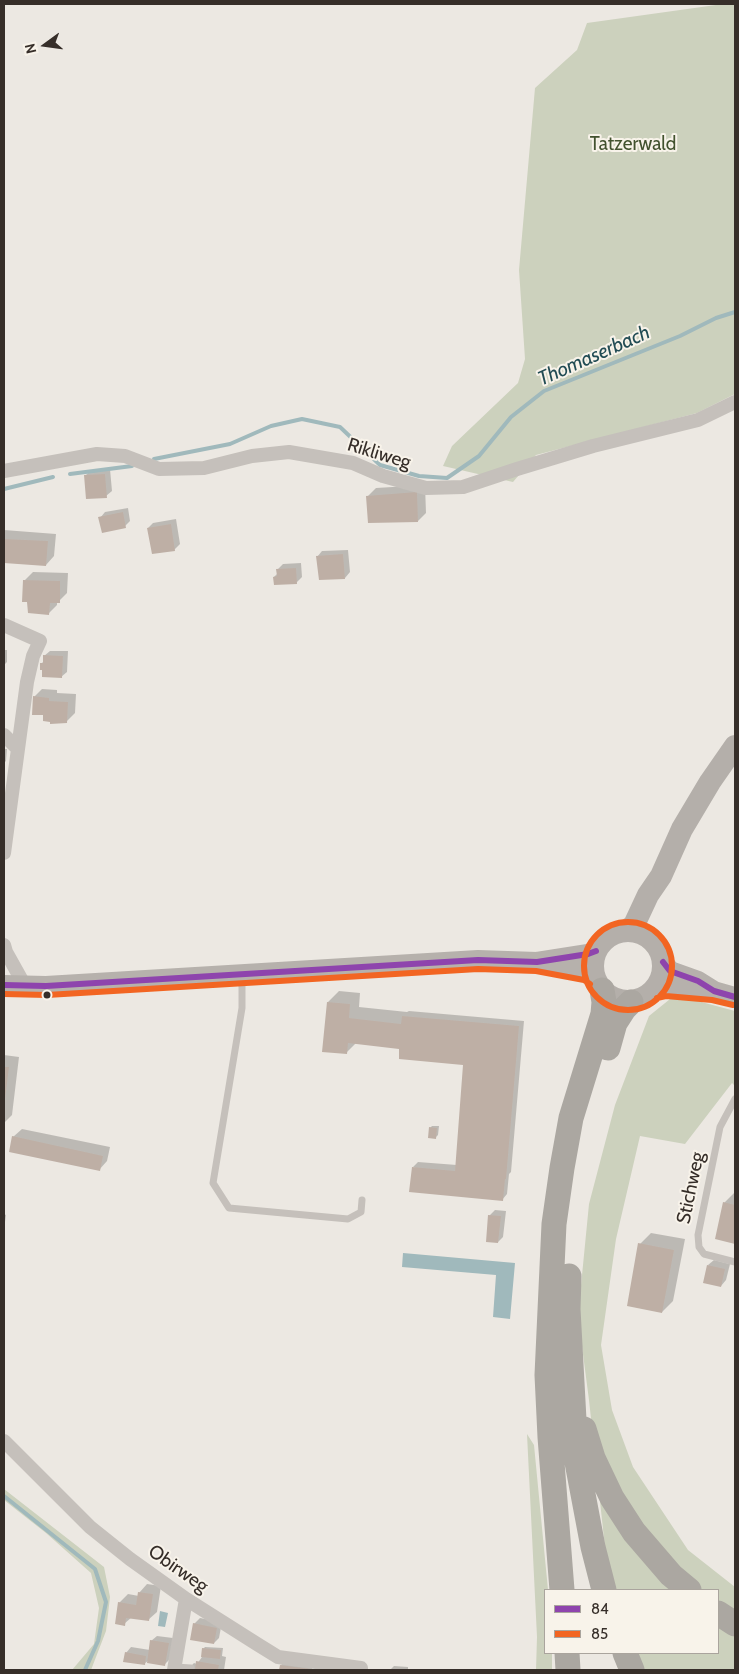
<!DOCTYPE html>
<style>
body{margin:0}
#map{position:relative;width:739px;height:1674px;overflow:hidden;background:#ece8e2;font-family:Cabin,sans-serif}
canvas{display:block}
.frame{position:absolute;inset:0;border:5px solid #362e29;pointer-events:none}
.legend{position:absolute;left:544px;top:1589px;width:175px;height:65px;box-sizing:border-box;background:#f8f3ea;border:1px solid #aaa49d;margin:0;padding:6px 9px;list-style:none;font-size:15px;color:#362e29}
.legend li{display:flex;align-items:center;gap:10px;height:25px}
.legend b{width:25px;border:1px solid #aaa49d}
.north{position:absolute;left:20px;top:20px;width:50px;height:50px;-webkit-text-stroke:4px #f8f3ea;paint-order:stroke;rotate:256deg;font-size:14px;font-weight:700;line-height:20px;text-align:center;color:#362e29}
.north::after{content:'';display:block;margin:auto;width:18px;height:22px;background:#362e29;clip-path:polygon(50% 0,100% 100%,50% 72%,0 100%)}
</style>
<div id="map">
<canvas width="739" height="1674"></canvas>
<div class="frame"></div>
<ul class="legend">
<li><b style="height:6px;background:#8e44ad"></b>84</li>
<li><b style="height:6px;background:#f26522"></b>85</li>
</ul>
<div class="north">N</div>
</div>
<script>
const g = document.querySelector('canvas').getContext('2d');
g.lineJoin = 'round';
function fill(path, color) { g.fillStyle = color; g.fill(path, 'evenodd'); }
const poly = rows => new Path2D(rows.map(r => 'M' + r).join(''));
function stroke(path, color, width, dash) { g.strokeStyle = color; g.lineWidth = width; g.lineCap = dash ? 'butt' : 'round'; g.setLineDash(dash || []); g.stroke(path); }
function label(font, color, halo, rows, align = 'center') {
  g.font = font + ' Cabin,sans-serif'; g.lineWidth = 4; g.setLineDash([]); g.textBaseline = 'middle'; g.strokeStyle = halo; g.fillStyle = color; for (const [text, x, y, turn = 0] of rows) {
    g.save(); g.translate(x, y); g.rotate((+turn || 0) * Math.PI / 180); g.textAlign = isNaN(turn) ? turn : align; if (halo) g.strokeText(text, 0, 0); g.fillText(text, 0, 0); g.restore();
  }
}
fill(poly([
 [723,4,735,4,735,394,697,413,536,455,513,482,443,466,452,446,518,383,525,359,519,270,535,88,577,50,587,23],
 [675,995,735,1011,735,1086,732,1083,685,1144,640,1136,616,1239,601,1345,612,1410,633,1467,688,1550,735,1587,735,1670,643,1670,637,1653,718,1653,718,1590,615,1590,607,1566,589,1400,578,1316,589,1204,615,1105,649,1016],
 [527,1434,534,1445,548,1590,545,1590,545,1653,552,1653,552,1670,536,1670,537,1637],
 [4,1489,104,1567,110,1597,106,1631,91,1670,72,1670,94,1644,99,1608,91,1573,46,1533,4,1500]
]), '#ccd1bd');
fill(poly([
 [403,1253,515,1263,510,1319,493,1317,496,1275,402,1267],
 [160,1611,168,1613,165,1627,158,1626]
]), '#a0b9bc');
fill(poly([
 [110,469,112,491,106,496,85,476,91,470],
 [425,485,426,513,418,521,368,496,376,488],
 [128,508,130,521,125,526,100,518,105,512],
 [176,519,180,544,174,550,148,528,153,523],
 [4,530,56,534,54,556,46,565,4,562],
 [348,550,350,572,345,578,317,557,322,551],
 [301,563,302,577,296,583,274,577,278,573,278,569,283,564],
 [33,572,68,573,67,593,59,601,57,601,57,605,48,614,25,580],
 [4,650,7,650,7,662,4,665],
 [50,651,68,651,67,672,61,677,41,664,44,661,44,656],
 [42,689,57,690,57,693,76,694,75,713,67,721,45,714,34,697],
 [4,749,7,749,6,761,4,763],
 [339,991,360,993,359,1007,407,1012,409,1011,524,1021,511,1172,509,1174,507,1194,502,1200,413,1167,418,1162,457,1165,465,1064,401,1045,356,1043,346,1053,328,1002],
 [4,1055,19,1057,12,1115,4,1123],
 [432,1126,439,1126,438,1135,436,1137,430,1128],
 [22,1129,110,1147,107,1161,99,1170,13,1137],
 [735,1192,735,1242,717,1238,724,1203],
 [495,1210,506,1211,503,1237,498,1242,489,1216],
 [4,1214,6,1215,4,1229],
 [651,1233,685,1239,673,1301,662,1312,640,1244],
 [714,1260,730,1264,726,1280,721,1286,708,1265],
 [147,1584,161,1586,157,1612,148,1620,132,1617,124,1624,119,1603,128,1594,139,1596,139,1593],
 [200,1618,222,1622,219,1638,214,1643,194,1624],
 [157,1636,173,1638,170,1659,165,1664,149,1660,144,1664,126,1653,131,1647,150,1650,151,1641],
 [205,1647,223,1648,222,1656,226,1657,224,1670,187,1670,194,1663,197,1664,202,1657,203,1649],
 [287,1660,313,1664,312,1670,281,1670,281,1665],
 [394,1666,408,1667,408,1670,390,1670]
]), '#0003');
stroke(poly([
 [154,459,230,444,271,426,302,419,340,427,380,465,419,476,447,478,479,456,511,417,544,391,680,336,716,318,735,312],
 [70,474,132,466],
 [4,489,53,477],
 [4,1496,95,1569,106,1602,98,1641,85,1670]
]), '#a0b9bc', 4);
fill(poly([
 [105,474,107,498,86,499,84,475],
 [417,492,418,522,368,523,366,496],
 [123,512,126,528,102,533,98,517],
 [171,524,175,551,152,554,147,528],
 [4,539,48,541,46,566,4,563],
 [343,554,345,579,319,580,316,556],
 [296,568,297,584,274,585,273,577,277,576,276,569],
 [23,580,60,581,60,603,50,603,49,615,28,613,27,602,22,602],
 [43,655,63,656,62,678,42,677,42,670,40,670,40,663,43,663],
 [33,696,49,698,49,701,68,702,67,723,50,724,50,722,43,721,43,715,32,715],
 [327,1002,350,1004,349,1018,401,1024,402,1016,519,1026,506,1179,505,1179,503,1201,409,1192,412,1167,455,1171,463,1065,399,1059,399,1049,348,1043,347,1054,322,1052],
 [4,1067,9,1067,5,1099,4,1099],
 [429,1127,437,1128,436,1139,428,1138],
 [12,1136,103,1156,100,1171,9,1152],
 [723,1202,735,1205,735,1244,715,1239],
 [488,1215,501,1216,498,1243,486,1242],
 [638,1243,674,1250,662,1313,627,1306],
 [707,1265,725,1269,721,1287,703,1283],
 [138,1592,153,1594,149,1621,126,1618,125,1626,115,1624,118,1602,136,1605],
 [193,1623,217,1628,214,1644,190,1640],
 [150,1640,169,1643,165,1666,147,1663],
 [202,1648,221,1650,220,1659,201,1657],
 [125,1652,146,1656,145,1665,123,1662],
 [196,1661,219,1665,218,1670,195,1670],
 [280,1665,311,1669,311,1670,279,1670]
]), '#beafa5');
stroke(poly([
 [242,976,242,1008,213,1183,229,1208,348,1219,361,1212,362,1200],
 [735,1099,720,1127,698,1235,699,1247,704,1254,735,1262],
 [175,1667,191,1668]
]), '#c5c0bb', 7);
stroke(poly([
 [4,471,97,454,125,456,159,469,204,468,252,456,289,452,353,463,383,476,426,488,463,487,517,469,593,446,698,420,735,402],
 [4,625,40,641,33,656,27,682,4,853],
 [4,735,17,748],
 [4,945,6,952,25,986],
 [4,1441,90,1527,130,1559,186,1599,257,1644,278,1657,361,1668,360,1670],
 [174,1670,186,1599]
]), '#c5c0bb', 14);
stroke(poly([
 [663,962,670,971,698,981,714,991,735,997],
 [551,965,587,972,594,976],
 [4,985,46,986,478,960,537,962,588,954,596,951],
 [655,989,666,987,702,990]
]), '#b6b1ac', 20);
stroke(poly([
 '593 966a35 35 0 1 1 70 0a35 35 0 1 1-70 0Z',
 [626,931,634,925,648,895,661,876,682,829,710,782,735,746]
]), '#b4afaa', 22);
stroke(poly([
 [608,1048,615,1023,624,1009,631,1002],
 [569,1276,568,1309,576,1457,593,1547,604,1590],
 [584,1429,593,1458,612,1498,634,1532,671,1575,689,1590],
 [562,1590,550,1437,547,1375,554,1224,562,1168,571,1118,603,1014,604,1002,602,990],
 [718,1613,735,1624],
 [567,1653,568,1670],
 [625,1653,632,1670]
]), '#aba7a1', 25);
stroke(poly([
 [663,962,670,971,698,981,714,991,735,997],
 [4,985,46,986,478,960,537,962,588,954,596,951]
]), '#8e44ad', 6);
stroke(poly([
 '584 966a44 44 0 1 1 88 0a44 44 0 1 1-88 0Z',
 [4,994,47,995,478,969,536,971,584,980,590,984],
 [657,998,666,996,712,1000,733,1005]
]), '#f26522', 6);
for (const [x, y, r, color] of [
 [47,995,4.5,"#362e29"]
]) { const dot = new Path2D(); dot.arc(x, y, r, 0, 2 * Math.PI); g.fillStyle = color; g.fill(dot); stroke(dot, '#f8f3ea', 2); }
label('19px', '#42522f', '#f8f3ea', [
 ["Tatzerwald",633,144]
]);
label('19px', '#362e29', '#f8f3ea', [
 ["Rikliweg",379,454,17],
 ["Stichweg",691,1188,-78],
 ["Obirweg",178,1569,35]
]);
label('italic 20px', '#224c54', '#f8f3ea', [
 ["Thomaserbach",594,356,-24]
]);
</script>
